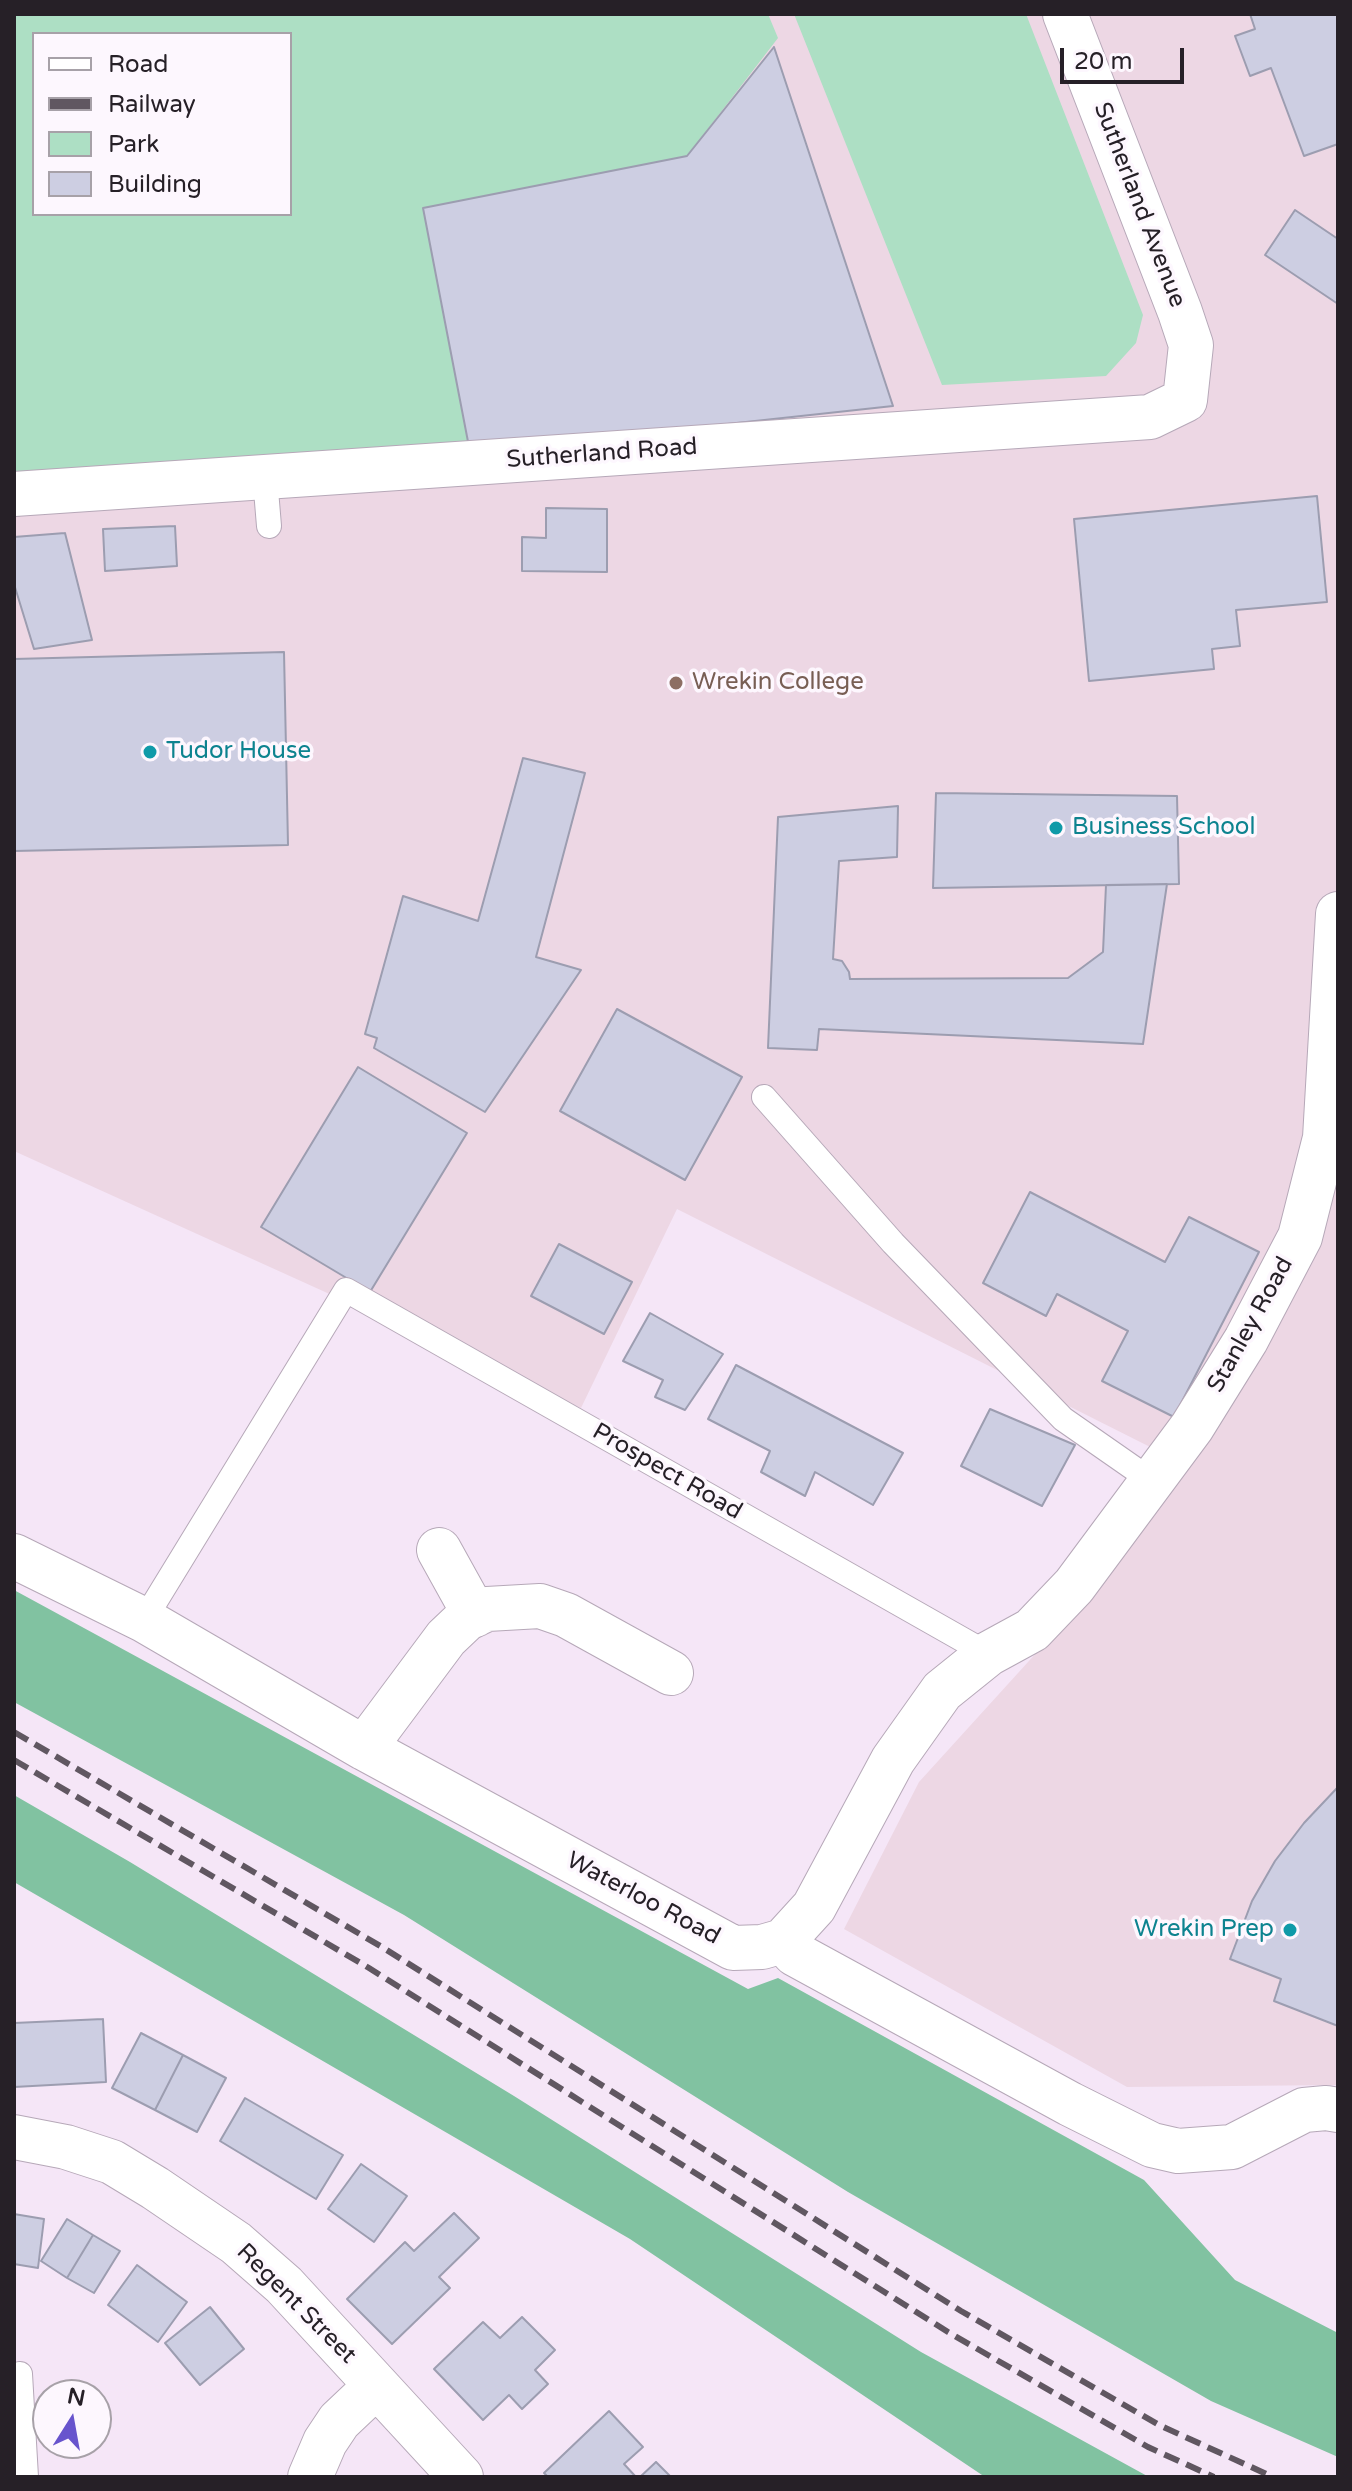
<!DOCTYPE html>
<style>
body{margin:0}
#map{position:relative;width:1352px;height:2491px;overflow:hidden;background:#f5e6f7;font-family:"Varela Round",sans-serif}
canvas{display:block}
.frame{position:absolute;inset:0;border:16px solid #262027;pointer-events:none}
.legend{position:absolute;left:32px;top:32px;width:260px;height:184px;box-sizing:border-box;background:#fdf7fe;border:2px solid #a7a1a8;margin:0;padding:10px 14px;list-style:none;font-size:24px;color:#262027}
.legend li{display:flex;align-items:center;gap:16px;height:40px}
.legend b{width:40px;border:2px solid #a7a1a8}
.north{position:absolute;left:32px;top:2379px;width:80px;height:80px;box-sizing:border-box;background:#fdf7fe;border:2px solid #a7a1a8;border-radius:50%;rotate:11deg;font-size:22px;font-weight:700;line-height:32px;text-align:center;color:#262027}
.north::after{content:'';display:block;margin:auto;width:28px;height:36px;background:#6854cd;clip-path:polygon(50% 0,100% 100%,50% 72%,0 100%)}
.scale{position:absolute;left:1060px;top:48px;width:124px;height:36px;box-sizing:border-box;border:4px solid #262027;border-top:0;padding-left:10px;font-size:24px;line-height:28px;white-space:nowrap;color:#262027;-webkit-text-stroke:6px #fdf7fe;paint-order:stroke}
</style>
<div id="map">
<canvas width="1352" height="2491"></canvas>
<div class="frame"></div>
<ul class="legend">
<li><b style="height:10px;background:#fff"></b>Road</li>
<li><b style="height:10px;background:#605761"></b>Railway</li>
<li><b style="height:22px;background:#addfc4"></b>Park</li>
<li><b style="height:22px;background:#cdcee2"></b>Building</li>
</ul>
<div class="north">N</div>
<div class="scale">20 m</div>
</div>
<script>
const g = document.querySelector('canvas').getContext('2d');
g.lineJoin = 'round';
function fill(path, color) { g.fillStyle = color; g.fill(path, 'evenodd'); }
const poly = rows => new Path2D(rows.map(r => 'M' + r).join(''));
function stroke(path, color, width, dash) { g.strokeStyle = color; g.lineWidth = width; g.lineCap = dash ? 'butt' : 'round'; g.setLineDash(dash || []); g.stroke(path); }
function label(font, color, halo, rows, align = 'center') {
  g.font = font + ' "Varela Round",sans-serif'; g.lineWidth = 7; g.setLineDash([]); g.textBaseline = 'middle'; g.strokeStyle = halo; g.fillStyle = color; for (const [text, x, y, turn = 0] of rows) {
    g.save(); g.translate(x, y); g.rotate((+turn || 0) * Math.PI / 180); g.textAlign = isNaN(turn) ? turn : align; if (halo) g.strokeText(text, 0, 0); g.fillText(text, 0, 0); g.restore();
  }
}
fill(poly([
 [14,14,1338,14,1338,2085,1127,2087,844,1929,919,1782,1058,1629,1172,1458,677,1209,581,1408,14,1151],
 [34,34,290,34,290,214,34,214]
]), '#edd7e4');
fill(poly([
 [14,14,768,14,778,38,687,156,470,452,16,483],
 [34,34,290,34,290,214,34,214],
 [794,14,1026,14,1143,315,1136,343,1106,376,942,385]
]), '#addfc4');
fill(poly([
 [14,1590,748,1989,778,1978,1144,2180,1235,2280,1338,2333,1338,2457,1211,2401,848,2192,404,1915,14,1702],
 [14,1795,130,1862,514,2096,921,2352,1149,2477,985,2477,630,2239,14,1882]
]), '#81c2a1');
const building = poly([
 [1250,14,1338,14,1338,144,1304,156,1271,68,1250,76,1235,36,1255,29,1250,14],
 [774,47,893,406,470,452,423,208,687,156,774,47],
 [1295,210,1338,239,1338,304,1265,255,1295,210],
 [1317,496,1327,602,1236,610,1240,646,1212,649,1214,669,1089,681,1074,519,1317,496],
 [546,508,607,509,607,572,522,571,522,537,546,538,546,508],
 [175,526,177,566,105,571,103,529,175,526],
 [65,533,92,640,34,649,14,584,14,537,65,533],
 [284,652,288,845,14,851,14,659,284,652],
 [523,758,585,773,536,957,581,970,485,1112,374,1048,377,1038,365,1034,403,896,478,921,523,758],
 [936,793,1177,796,1179,884,933,888,936,793],
 [898,806,897,857,839,861,833,959,842,961,849,972,850,979,1068,978,1103,952,1106,885,1167,884,1143,1044,819,1029,817,1050,768,1048,778,817,898,806],
 [617,1009,742,1077,685,1180,560,1111,617,1009],
 [358,1067,467,1133,370,1292,261,1227,358,1067],
 [1030,1192,1165,1262,1189,1217,1259,1252,1174,1417,1102,1381,1128,1331,1057,1294,1046,1316,983,1283,1030,1192],
 [559,1244,632,1282,604,1334,531,1296,559,1244],
 [650,1313,723,1354,685,1410,655,1397,663,1380,623,1361,650,1313],
 [736,1365,903,1453,873,1505,815,1472,805,1496,761,1472,770,1451,708,1419,736,1365],
 [990,1409,1075,1445,1042,1506,961,1466,990,1409],
 [1338,1787,1338,2026,1274,2001,1281,1979,1230,1959,1252,1901,1275,1861,1304,1823,1338,1787],
 [103,2019,106,2082,14,2087,14,2023,103,2019],
 [141,2033,183,2055,155,2110,112,2088,141,2033],
 [183,2055,226,2078,197,2132,155,2110,183,2055],
 [245,2098,343,2155,316,2199,220,2141,245,2098],
 [361,2164,407,2196,374,2242,328,2209,361,2164],
 [454,2213,479,2238,439,2277,450,2288,392,2344,347,2299,405,2242,414,2251,454,2213],
 [14,2214,44,2219,38,2268,14,2264,14,2214],
 [67,2219,93,2235,67,2278,41,2261,67,2219],
 [93,2235,120,2251,94,2293,67,2278,93,2235],
 [137,2265,187,2302,158,2342,108,2305,137,2265],
 [210,2307,244,2349,200,2385,165,2343,210,2307],
 [522,2317,555,2350,535,2370,548,2384,522,2409,509,2395,483,2420,434,2369,483,2322,500,2338,522,2317],
 [609,2411,643,2447,624,2464,636,2477,548,2477,544,2473,609,2411],
 [656,2462,671,2477,640,2477,656,2462]
]);
fill(building, '#cdcee2');
stroke(building, '#9c9db0', 2);
const service = poly([
 [265,478,269,526],
 [764,1097,893,1243,1063,1419,1152,1481],
 [144,1620,346,1290,988,1654],
 [20,2374,26,2477]
]);
const minor = poly([
 [14,494,1150,417,1185,400,1191,345,1180,312,1065,14],
 [439,1550,475,1615],
 [14,1556,144,1620,364,1748,733,1948,762,1947,783,1941,814,1907,893,1760,942,1691,988,1654,1032,1630,1074,1586,1192,1427,1246,1340,1300,1237,1325,1138,1338,914],
 [364,1748,446,1638,466,1619,487,1609,540,1606,566,1615,671,1673],
 [783,1941,795,1954,1070,2104,1152,2145,1178,2151,1232,2147,1304,2110,1326,2108,1338,2110],
 [14,2137,66,2147,112,2162,155,2188,236,2243,284,2285,461,2477],
 [310,2477,325,2442,339,2421,376,2386]
]);
stroke(service, '#b6a8b8', 26);
stroke(minor, '#b6a8b8', 46);
stroke(service, '#fff', 24);
stroke(minor, '#fff', 44);
stroke(poly([
 [14,1732,382,1947,961,2311,1159,2425,1273,2477],
 [14,1760,369,1968,948,2332,1148,2447,1214,2477]
]), '#605761', 6, [16, 8]);
for (const [x, y, r, color] of [
 [676,683,8,"#8d6e63"],
 [150,752,8,"#0f9aa8"],
 [1056,828,8,"#0f9aa8"],
 [1290,1930,8,"#0f9aa8"]
]) { const dot = new Path2D(); dot.arc(x, y, r, 0, 2 * Math.PI); g.fillStyle = color; g.fill(dot); stroke(dot, '#fdf7fe', 3); }
label('24px', '#262027', '#fdf7fe', [
 ["Sutherland Avenue",1139,205,69],
 ["Sutherland Road",602,454,-4],
 ["Stanley Road",1251,1325,-61],
 ["Prospect Road",667,1472,30],
 ["Waterloo Road",643,1899,28],
 ["Regent Street",296,2304,45]
]);
label('24px', '#785e54', '#fdf7fe', [
 ["Wrekin College",692,683]
], 'left');
label('24px', '#0d838f', '#fdf7fe', [
 ["Tudor House",166,752],
 ["Business School",1072,828],
 ["Wrekin Prep",1274,1930,"right"]
], 'left');
</script>
